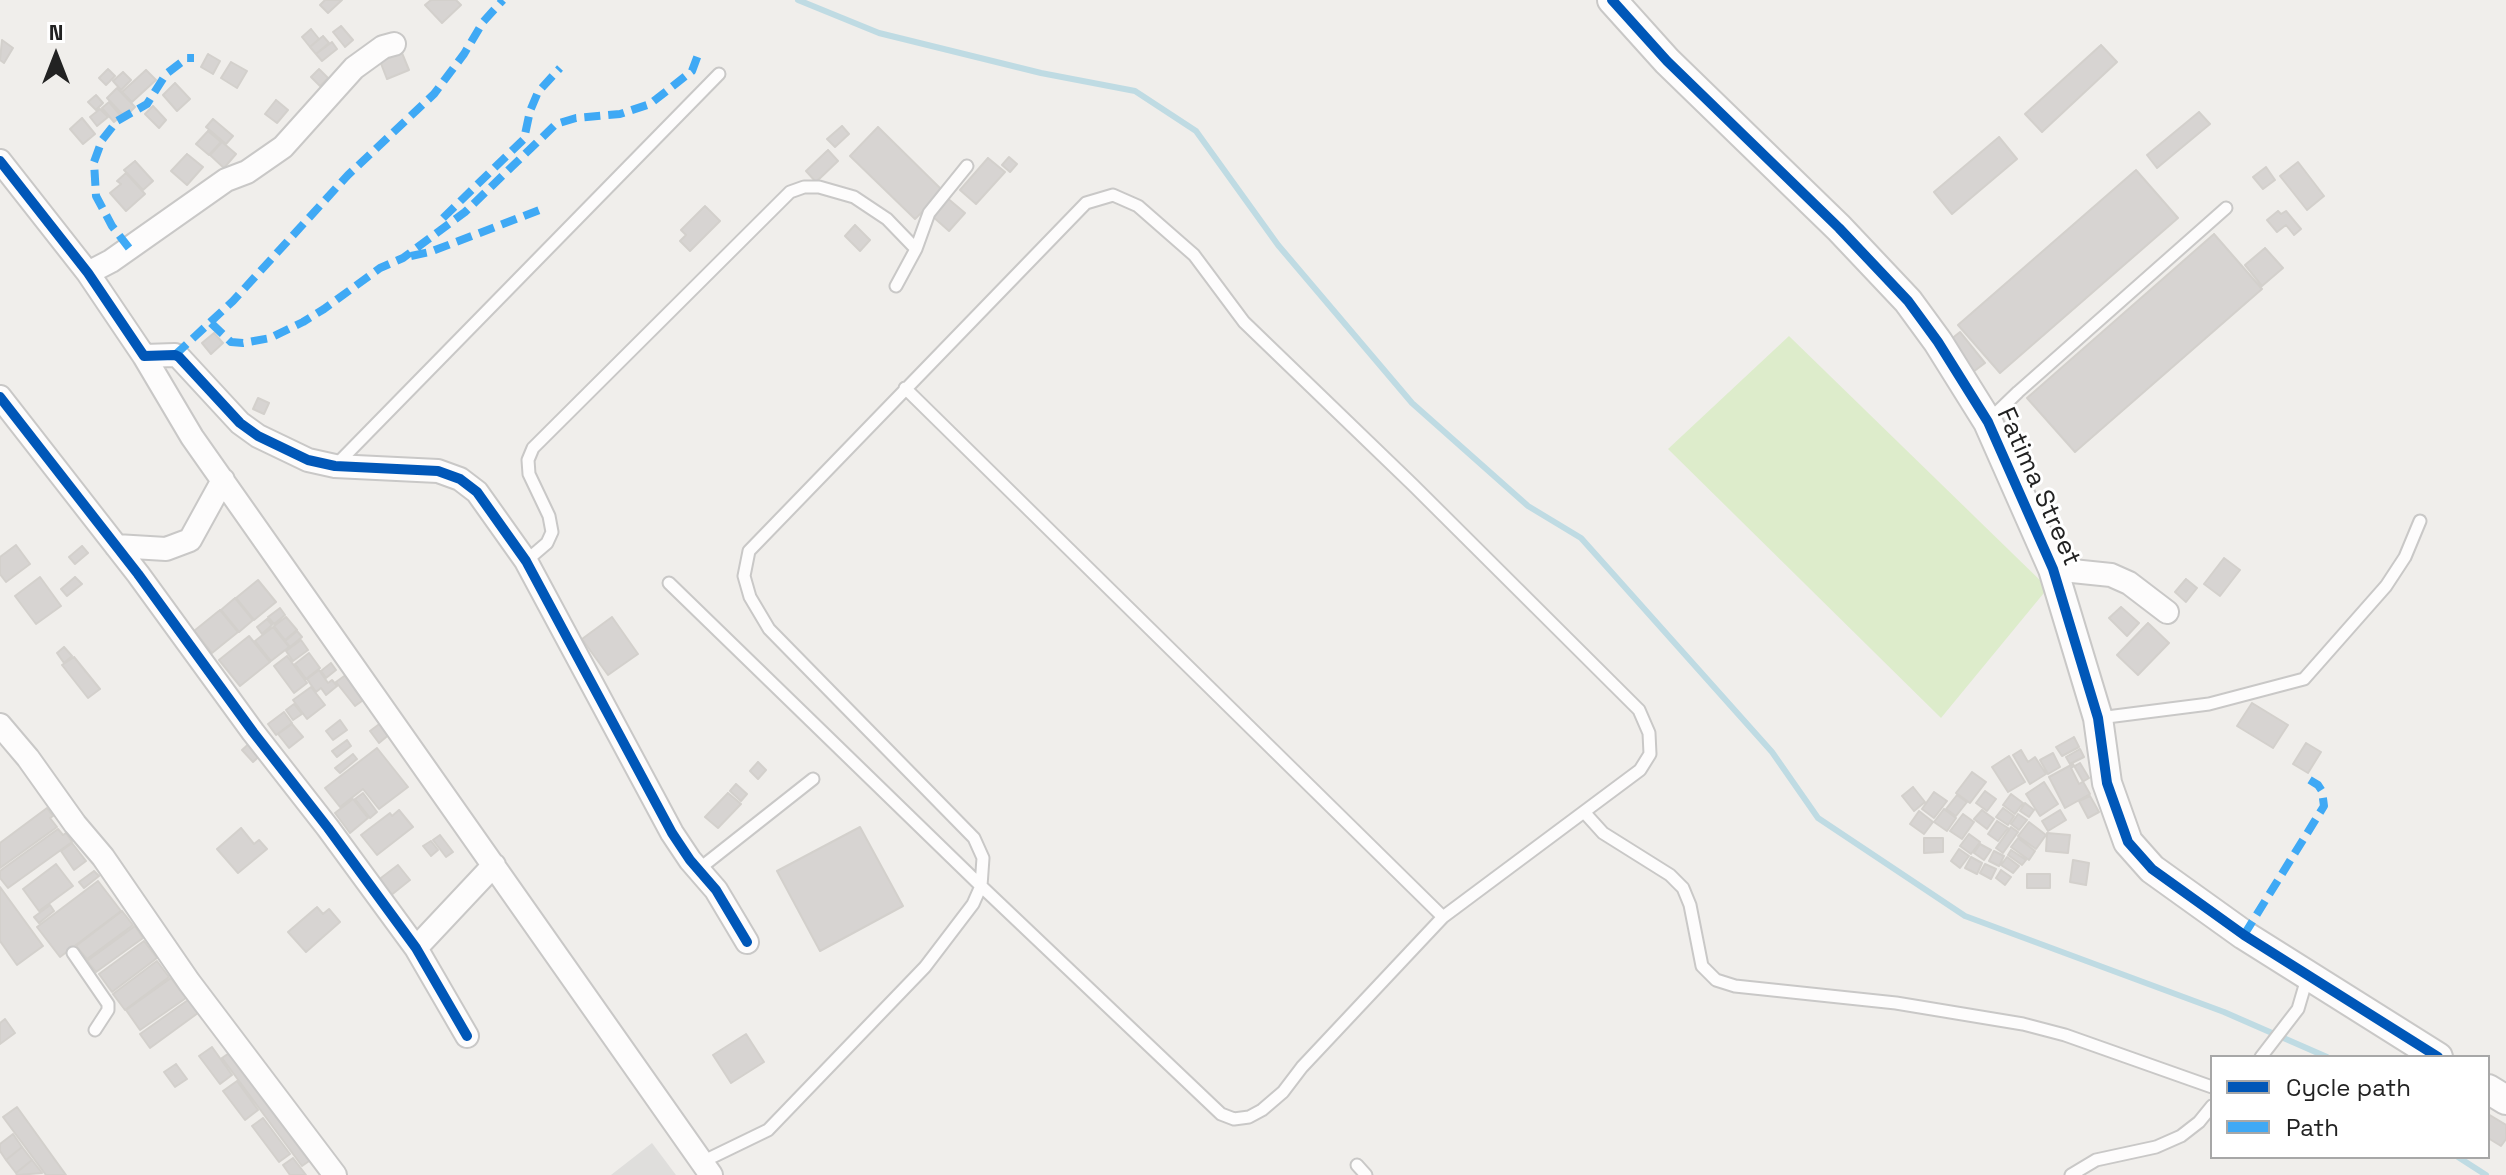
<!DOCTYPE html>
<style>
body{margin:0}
#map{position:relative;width:2506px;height:1175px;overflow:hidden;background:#f0eeeb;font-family:"Space Grotesk",sans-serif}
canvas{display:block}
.legend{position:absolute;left:2210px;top:1055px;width:280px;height:104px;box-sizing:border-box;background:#fff;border:2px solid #a7a7a7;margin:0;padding:10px 14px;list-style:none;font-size:24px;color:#222}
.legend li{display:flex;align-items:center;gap:16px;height:40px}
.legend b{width:40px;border:2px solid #a7a7a7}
.north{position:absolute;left:16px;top:16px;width:80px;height:80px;-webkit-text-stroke:6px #fff;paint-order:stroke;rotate:0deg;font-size:22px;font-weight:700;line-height:32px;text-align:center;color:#222}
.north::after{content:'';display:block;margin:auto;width:28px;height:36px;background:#222;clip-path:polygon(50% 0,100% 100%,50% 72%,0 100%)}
</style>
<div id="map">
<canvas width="2506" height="1175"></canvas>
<ul class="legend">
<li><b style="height:10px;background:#0057b8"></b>Cycle path</li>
<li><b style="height:10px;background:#3fa9f5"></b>Path</li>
</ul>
<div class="north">N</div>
</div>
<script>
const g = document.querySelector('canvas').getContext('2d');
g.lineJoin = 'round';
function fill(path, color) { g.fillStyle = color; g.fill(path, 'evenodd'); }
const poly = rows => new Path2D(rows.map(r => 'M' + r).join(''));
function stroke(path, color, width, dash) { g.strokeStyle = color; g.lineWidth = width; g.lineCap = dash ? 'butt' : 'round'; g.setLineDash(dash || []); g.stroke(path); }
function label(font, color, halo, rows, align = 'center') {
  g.font = font + ' "Space Grotesk",sans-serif'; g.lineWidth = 6; g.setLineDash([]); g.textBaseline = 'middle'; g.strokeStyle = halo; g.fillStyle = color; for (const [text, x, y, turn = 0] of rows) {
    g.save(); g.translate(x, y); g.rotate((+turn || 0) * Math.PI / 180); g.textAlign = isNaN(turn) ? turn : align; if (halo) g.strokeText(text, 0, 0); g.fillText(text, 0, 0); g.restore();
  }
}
fill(poly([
 [652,1143,676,1175,611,1175]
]), '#dfdedc');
fill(poly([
 [1789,336,2048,588,1941,718,1668,449]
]), '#ddeccb');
stroke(poly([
 [798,0,879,33,1041,73,1135,91,1196,131,1278,245,1412,403,1528,506,1581,538,1772,752,1818,818,1965,916,2224,1012,2327,1057],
 [2458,1157,2486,1175]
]), '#bfdbe3', 6);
const building = poly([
 [325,0,342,0,328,13,320,5,325,0],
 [431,0,456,0,461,5,442,23,425,5,431,0],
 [341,26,353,40,345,47,333,32,341,26],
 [311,29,319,39,310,47,302,37,311,29],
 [323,36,329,43,316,54,310,47,323,36],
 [2,40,13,48,4,63,0,60,2,40],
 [332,42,337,49,322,61,316,54,332,42],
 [2101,45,2117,62,2042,132,2025,114,2101,45],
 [402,53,409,70,387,79,380,61,402,53],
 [208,54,220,61,213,74,201,67,208,54],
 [231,62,247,71,237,88,221,78,231,62],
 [108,69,115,76,106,85,99,78,108,69],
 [319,69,328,78,320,86,311,77,319,69],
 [146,70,156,80,132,102,122,92,146,70],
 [123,72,131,80,121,90,113,81,123,72],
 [175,83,190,99,177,111,163,95,175,83],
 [117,88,135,107,125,117,107,98,117,88],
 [96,95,103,103,96,110,88,102,96,95],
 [276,100,288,110,277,123,265,114,276,100],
 [109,102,121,116,114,122,102,108,109,102],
 [153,106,166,120,159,128,145,114,153,106],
 [100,109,108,117,97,126,90,117,100,109],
 [2199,112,2210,124,2157,168,2147,155,2199,112],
 [82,118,95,134,83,144,70,129,82,118],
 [213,119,233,136,226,144,206,127,213,119],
 [842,126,849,134,835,147,827,139,842,126],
 [878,127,943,191,915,219,850,156,878,127],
 [208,131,221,142,209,155,196,144,208,131],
 [1999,137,2017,159,1952,214,1934,192,1999,137],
 [222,142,236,154,224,168,210,155,222,142],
 [828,150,838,161,816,182,806,171,828,150],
 [187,154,203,167,187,185,171,171,187,154],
 [1009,157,1017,164,1010,172,1002,165,1009,157],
 [988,158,1005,172,976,204,960,190,988,158],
 [135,161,153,181,143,190,124,170,135,161],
 [2298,162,2324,196,2307,210,2280,176,2298,162],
 [2266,167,2275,180,2263,189,2253,177,2266,167],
 [2136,170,2178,218,2000,373,1958,325,2136,170],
 [126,173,145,194,126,211,110,193,121,184,117,181,126,173],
 [946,197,965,213,949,231,931,215,946,197],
 [705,206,720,221,690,251,680,241,686,235,681,230,705,206],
 [2278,211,2281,214,2286,211,2301,229,2294,235,2286,225,2277,232,2267,220,2278,211],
 [855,225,870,240,860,251,845,236,855,225],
 [2214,234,2262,289,2075,452,2027,398,2214,234],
 [2265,248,2283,268,2262,286,2245,265,2265,248],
 [1960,332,1985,363,1969,375,1945,344,1960,332],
 [214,333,223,343,211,354,202,343,214,333],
 [258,398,269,403,264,414,253,409,258,398],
 [16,545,30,564,6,582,0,574,0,557,16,545],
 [82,546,88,553,75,564,69,557,82,546],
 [2224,558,2240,570,2220,596,2204,584,2224,558],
 [40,577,61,606,36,624,15,596,40,577],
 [75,577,82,584,67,596,61,589,75,577],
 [2186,579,2197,588,2186,602,2175,592,2186,579],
 [258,580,276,602,254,620,236,598,258,580],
 [235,598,253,620,239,632,221,610,235,598],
 [2121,607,2139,623,2127,636,2109,618,2121,607],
 [280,608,285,615,274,624,268,617,280,608],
 [220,610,238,632,212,653,194,631,220,610],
 [286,617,297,630,285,640,274,626,286,617],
 [612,617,638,654,608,675,582,639,612,617],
 [267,619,272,625,262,634,257,627,267,619],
 [2148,623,2169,643,2138,675,2117,655,2148,623],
 [273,627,289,647,271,661,255,641,273,627],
 [297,631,302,637,290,647,285,641,297,631],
 [249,636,270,662,240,686,219,660,249,636],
 [301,640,308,650,293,661,286,651,301,640],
 [64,647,72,656,64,663,57,653,64,647],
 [309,653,320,668,306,679,295,664,309,653],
 [287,656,307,683,294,693,274,666,287,656],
 [74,657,100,689,88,698,62,665,74,657],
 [331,663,336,670,326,678,321,671,331,663],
 [319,670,328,683,332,680,337,686,326,695,321,688,316,692,307,679,319,670],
 [347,674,366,698,355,706,336,682,347,674],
 [311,687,325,705,307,719,293,700,311,687],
 [2252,703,2288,725,2273,748,2237,726,2252,703],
 [294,704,302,714,293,720,286,710,294,704],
 [284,712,292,723,276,735,268,724,284,712],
 [340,720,347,730,333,740,326,731,340,720],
 [382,722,391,733,379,743,370,731,382,722],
 [292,724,303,737,289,748,278,734,292,724],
 [2074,737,2079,747,2062,756,2056,747,2074,737],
 [253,740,264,752,253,762,242,750,253,740],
 [347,740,351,746,337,757,332,751,347,740],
 [2306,743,2321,752,2308,773,2293,764,2306,743],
 [377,748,408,787,379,809,363,789,340,807,325,788,377,748],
 [2080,749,2084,757,2070,764,2066,757,2080,749],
 [2021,750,2028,762,2035,757,2046,774,2030,784,2013,755,2021,750],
 [2053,753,2060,767,2048,774,2040,760,2053,753],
 [353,754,357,759,340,773,335,768,353,754],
 [2009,756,2025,782,2008,792,1992,767,2009,756],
 [758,762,766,770,758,779,750,771,758,762],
 [2080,763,2089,778,2079,784,2071,768,2080,763],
 [2073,764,2090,794,2065,808,2049,777,2073,764],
 [1972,772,1986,782,1970,803,1956,793,1972,772],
 [2044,782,2058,804,2040,816,2026,794,2044,782],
 [736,784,747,794,741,801,730,791,736,784],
 [1913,787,1925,802,1914,811,1902,796,1913,787],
 [1985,791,1996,799,1987,811,1976,803,1985,791],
 [1934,792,1947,801,1934,818,1922,809,1934,792],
 [363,793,377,812,370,818,355,799,363,793],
 [728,793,741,804,718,828,705,817,728,793],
 [2011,794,2023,803,2015,814,2003,805,2011,794],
 [1957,795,1967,802,1956,816,1946,809,1957,795],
 [2090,796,2099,812,2088,818,2079,801,2090,796],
 [353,799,368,818,350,833,335,813,353,799],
 [2025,803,2034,810,2029,817,2020,811,2025,803],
 [47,808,53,816,50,818,57,827,0,868,0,843,47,808],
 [2003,808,2014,816,2008,825,1996,817,2003,808],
 [1944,809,1956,818,1947,831,1934,822,1944,809],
 [399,810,413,827,377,855,361,835,390,813,392,816,399,810],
 [1982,810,1994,819,1987,829,1974,819,1982,810],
 [2060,810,2066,820,2048,831,2042,821,2060,810],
 [1919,811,1933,822,1924,834,1910,824,1919,811],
 [1963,814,1974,822,1962,839,1950,831,1963,814],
 [2018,814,2027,820,2019,830,2011,824,2018,814],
 [1997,821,2008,828,1998,841,1988,834,1997,821],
 [2029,822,2046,835,2036,849,2018,836,2029,822],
 [860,827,903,906,820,951,777,871,860,827],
 [2011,827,2018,832,2003,853,1996,848,2011,827],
 [241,828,254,844,259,840,267,849,238,873,217,849,241,828],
 [58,829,63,835,66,833,72,842,8,888,0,878,0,871,58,829],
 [2047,833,2070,835,2068,853,2046,851,2047,833],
 [1969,834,1980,842,1971,854,1960,846,1969,834],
 [440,835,453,852,446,857,433,840,440,835],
 [1924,838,1943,838,1943,852,1924,853,1924,838],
 [2018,838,2035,851,2029,860,2011,847,2018,838],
 [431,841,438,850,431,856,423,846,431,841],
 [72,843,86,861,74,870,61,851,72,843],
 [1980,844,1991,850,1984,860,1974,853,1980,844],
 [1959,849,1969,856,1960,868,1951,861,1959,849],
 [2011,850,2026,860,2022,865,2008,855,2011,850],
 [1994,851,2004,856,1999,866,1989,861,1994,851],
 [1971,857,1982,863,1977,874,1965,868,1971,857],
 [2007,857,2019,866,2013,873,2001,865,2007,857],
 [2073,860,2089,863,2086,885,2070,882,2073,860],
 [56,864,73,886,39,911,23,889,56,864],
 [1985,864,1996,869,1991,879,1980,873,1985,864],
 [398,865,410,880,390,896,377,881,398,865],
 [2001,870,2011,877,2005,885,1996,878,2001,870],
 [94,871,99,876,84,888,79,882,94,871],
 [2027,874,2050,874,2050,888,2027,888,2027,874],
 [98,881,121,911,60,957,37,927,98,881],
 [0,887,43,946,17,965,0,941,0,887],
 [50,905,54,911,39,923,34,917,50,905],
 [317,907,323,914,329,909,340,922,306,952,288,932,317,907],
 [122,911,133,925,87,959,76,946,122,911],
 [135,926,143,938,96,972,87,961,135,926],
 [144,941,157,958,112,992,99,974,144,941],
 [157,961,169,977,125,1010,113,994,157,961],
 [171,978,186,998,140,1030,126,1010,171,978],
 [188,1000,198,1013,150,1048,140,1034,188,1000],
 [5,1019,15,1033,0,1044,0,1023,5,1019],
 [746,1034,764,1062,731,1083,713,1055,746,1034],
 [212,1047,232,1075,220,1084,199,1056,212,1047],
 [232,1051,312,1159,302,1166,222,1058,232,1051],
 [176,1064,187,1079,175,1087,164,1072,176,1064],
 [237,1081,258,1110,245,1120,223,1091,237,1081],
 [17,1107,66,1175,46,1175,3,1117,17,1107],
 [2488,1114,2506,1125,2506,1139,2501,1146,2488,1138,2488,1114],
 [263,1118,290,1154,279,1162,252,1126,263,1118],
 [13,1134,22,1147,6,1160,0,1151,0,1144,13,1134],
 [22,1147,32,1160,16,1173,6,1160,22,1147],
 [293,1158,306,1175,290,1175,283,1165,293,1158],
 [32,1160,42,1173,17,1175,16,1173,32,1160]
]);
fill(building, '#d7d4d2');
stroke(building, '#d3d0cc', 2);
const service = poly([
 [896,286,916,249,929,213,967,166],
 [905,388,1443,917],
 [1988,421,2018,392,2226,208],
 [335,466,719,74],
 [526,561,547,543,552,532,549,516,529,474,528,460,533,448,790,192,804,187,819,187,854,197,887,219,916,249],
 [669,583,981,886,1221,1114,1234,1119,1249,1117,1262,1110,1283,1092,1302,1067,1443,917,1640,770,1650,754,1649,733,1639,710,1413,485,1244,322,1194,255,1138,206,1113,195,1086,203,749,551,744,576,750,597,769,629,974,838,983,858,981,886,973,904,925,967,768,1130,702,1162],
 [2099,718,2209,704,2304,679,2386,586,2405,557,2420,521],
 [1584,812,1603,833,1670,875,1683,888,1690,905,1702,966,1716,980,1735,986,1896,1003,2023,1024,2065,1035,2212,1087],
 [699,869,813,779],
 [73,953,108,1004,108,1010,95,1030],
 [2261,1057,2298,1009,2308,975],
 [1357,1165,1366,1175],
 [2071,1175,2096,1160,2156,1147,2181,1136,2199,1122,2212,1106]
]);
const minor = poly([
 [0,161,88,273,144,356,175,355,179,357,240,423,258,436,308,460,335,466,438,471,460,479,477,492,526,561,672,833,690,860,716,890,747,942],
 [88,273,111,261,226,180,247,172,283,147,354,68,383,47,394,44],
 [144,356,192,437,711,1175],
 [0,397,138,574,253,732,328,828,416,948,467,1036],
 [116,546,166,549,190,540,223,480],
 [2053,569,2111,575,2129,583,2167,612],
 [0,725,28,758,75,824,103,857,189,982,335,1175],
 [416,948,494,865]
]);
const tertiary = poly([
 [1612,0,1667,61,1839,228,1908,301,1938,342,1988,422,2053,569,2098,718,2107,783,2128,842,2152,869,2244,935,2438,1057],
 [2488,1089,2506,1100]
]);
stroke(service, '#c9c8c7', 15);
stroke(minor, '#c9c8c7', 26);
stroke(tertiary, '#c9c8c7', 32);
stroke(service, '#fdfcfc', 11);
stroke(minor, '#fdfcfc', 22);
stroke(tertiary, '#fdfcfc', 28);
stroke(poly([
 [443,218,524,139,530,111,538,92,560,68],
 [129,248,112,226,96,196,94,162,102,140,117,121,147,104,166,74,187,58,194,58],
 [411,256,430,252,542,209],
 [211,323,231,342,243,343,270,338,303,322,324,309,380,268,403,258,465,212,556,124,576,118,620,114,650,104,692,71,699,52],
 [175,355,233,301,348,175,434,94,464,54,483,22,503,0],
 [2244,935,2324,806,2322,791,2318,785,2305,777]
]), '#3fa9f5', 8, [16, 8]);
stroke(poly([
 [1612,0,1667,61,1839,228,1908,301,1938,342,1988,422,2053,569,2098,718,2107,783,2128,842,2152,869,2244,935,2438,1057],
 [0,161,88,273,144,356,175,355,179,357,240,423,258,436,308,460,335,466,438,471,460,479,477,492,526,561,672,833,690,860,716,890,747,942],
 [0,397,138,574,253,732,328,828,416,948,467,1036]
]), '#0057b8', 10);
label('26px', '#222', '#fff', [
 ["Fatima Street",2038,487,66]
]);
</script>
